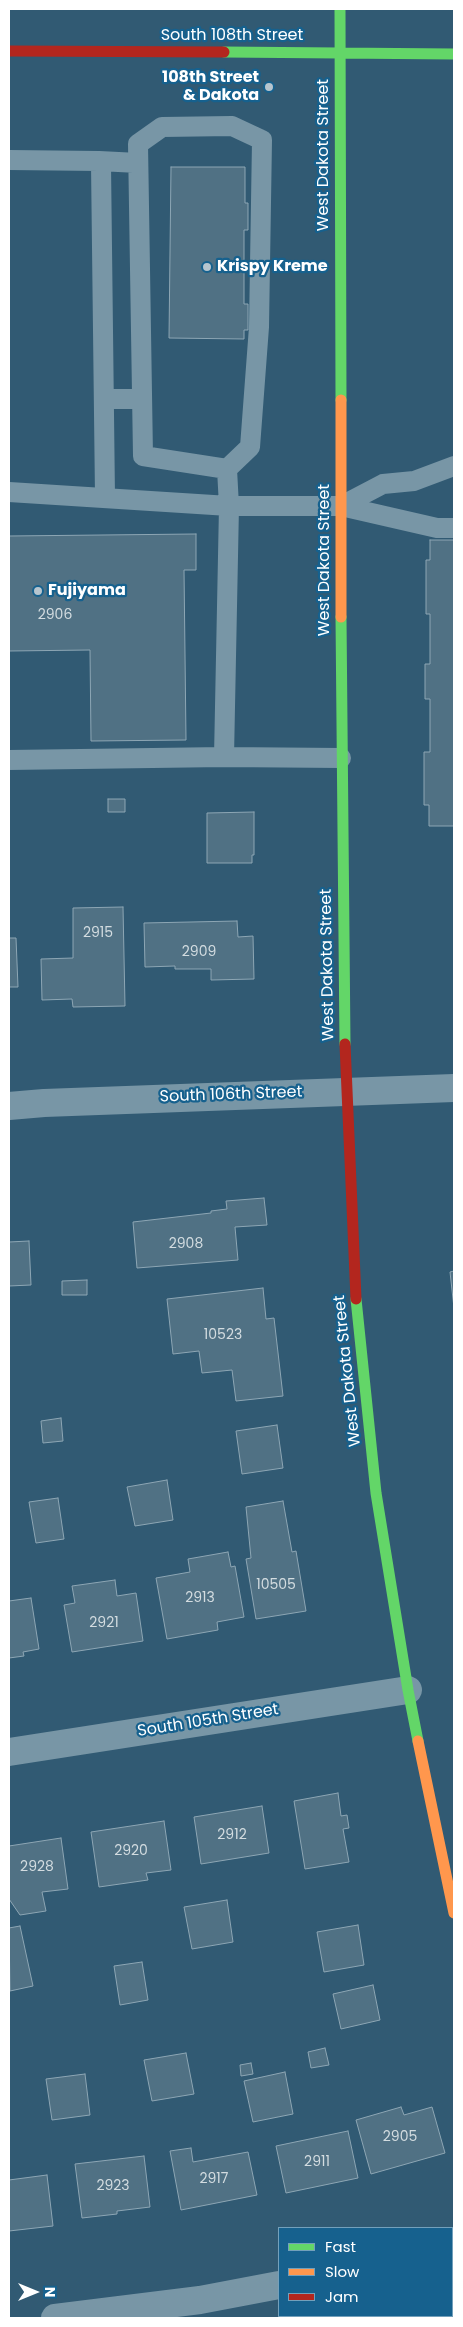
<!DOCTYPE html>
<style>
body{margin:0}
#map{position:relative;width:463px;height:2327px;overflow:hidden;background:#315a73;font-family:Poppins,sans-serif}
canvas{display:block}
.frame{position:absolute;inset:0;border:10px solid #fff;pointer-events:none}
.legend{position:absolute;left:278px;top:2227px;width:175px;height:90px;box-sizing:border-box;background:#16618e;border:1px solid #73a0bb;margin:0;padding:6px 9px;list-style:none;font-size:15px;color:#fff}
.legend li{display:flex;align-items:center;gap:10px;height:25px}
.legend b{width:25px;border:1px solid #73a0bb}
.north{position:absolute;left:10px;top:2267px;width:50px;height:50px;-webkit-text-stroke:4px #16618e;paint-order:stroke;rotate:90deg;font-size:14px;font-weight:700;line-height:20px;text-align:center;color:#fff}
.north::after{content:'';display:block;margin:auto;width:18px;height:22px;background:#fff;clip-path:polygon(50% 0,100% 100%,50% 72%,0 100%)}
</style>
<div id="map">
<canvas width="463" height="2327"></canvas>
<div class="frame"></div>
<ul class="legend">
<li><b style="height:6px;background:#63d668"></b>Fast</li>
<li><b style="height:6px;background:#ff974d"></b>Slow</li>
<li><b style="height:6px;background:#b3261e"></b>Jam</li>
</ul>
<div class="north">N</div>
</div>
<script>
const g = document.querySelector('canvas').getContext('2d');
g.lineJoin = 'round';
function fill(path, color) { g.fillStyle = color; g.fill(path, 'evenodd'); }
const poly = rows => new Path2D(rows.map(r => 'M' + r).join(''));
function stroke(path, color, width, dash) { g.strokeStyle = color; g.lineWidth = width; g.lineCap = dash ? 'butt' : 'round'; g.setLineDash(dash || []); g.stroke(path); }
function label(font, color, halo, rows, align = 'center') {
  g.font = font + ' Poppins,sans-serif'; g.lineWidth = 4.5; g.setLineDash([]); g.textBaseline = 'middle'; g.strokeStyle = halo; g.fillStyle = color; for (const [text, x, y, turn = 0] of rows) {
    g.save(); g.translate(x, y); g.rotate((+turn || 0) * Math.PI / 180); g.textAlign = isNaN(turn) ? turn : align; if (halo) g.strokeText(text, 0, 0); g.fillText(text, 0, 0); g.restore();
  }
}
const building = poly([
 [171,167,245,167,245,203,248,203,248,230,244,230,244,304,248,304,248,330,244,330,244,339,169,338,171,167],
 [196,534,196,570,184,570,186,740,91,741,90,650,9,651,9,536,196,534],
 [430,540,454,540,454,826,429,826,429,805,424,805,424,752,430,752,430,699,425,699,425,664,430,664,430,614,426,614,426,560,430,560,430,540],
 [108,799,125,799,125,812,108,812,108,799],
 [254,812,254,855,252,855,252,863,207,863,207,813,254,812],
 [123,907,125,1006,73,1007,72,999,42,1000,41,959,73,958,73,908,123,907],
 [237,921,238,937,253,936,254,979,211,980,211,969,175,969,175,966,145,967,144,923,237,921],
 [9,938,16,938,18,987,9,987,9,938],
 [264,1198,267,1225,235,1227,238,1260,137,1268,133,1222,211,1213,211,1211,227,1209,226,1201,264,1198],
 [29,1241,31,1285,9,1286,9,1242,29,1241],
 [454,1271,454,1308,450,1272,454,1271],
 [87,1280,87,1295,62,1295,62,1281,87,1280],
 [263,1288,266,1319,274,1318,283,1396,236,1401,232,1370,202,1373,199,1351,173,1354,167,1299,263,1288],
 [61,1418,63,1441,43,1443,41,1421,61,1418],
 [277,1425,283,1468,242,1474,236,1431,277,1425],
 [167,1480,173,1520,135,1526,127,1487,167,1480],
 [58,1498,64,1539,36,1543,29,1502,58,1498],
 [283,1501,292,1552,296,1551,306,1611,256,1619,246,1559,251,1558,246,1507,283,1501],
 [228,1552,231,1567,235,1566,244,1617,217,1622,218,1630,167,1639,156,1578,190,1572,188,1559,228,1552],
 [115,1580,117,1596,136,1593,143,1641,72,1652,64,1605,75,1603,72,1586,115,1580],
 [31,1598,39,1649,23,1652,24,1656,9,1658,9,1601,31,1598],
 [338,1793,341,1816,347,1815,349,1828,343,1829,349,1862,305,1869,294,1801,338,1793],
 [262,1806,269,1853,201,1864,194,1817,262,1806],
 [164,1821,171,1870,146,1873,148,1880,99,1887,91,1832,164,1821],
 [61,1838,68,1889,42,1892,46,1911,20,1915,9,1899,9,1846,61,1838],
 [227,1900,233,1942,192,1949,184,1907,227,1900],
 [358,1925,364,1965,324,1972,317,1932,358,1925],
 [20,1926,33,1986,10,1991,9,1928,20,1926],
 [142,1962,148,2000,120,2005,114,1966,142,1962],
 [373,1985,380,2020,341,2029,333,1994,373,1985],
 [325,2048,329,2065,311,2068,308,2052,325,2048],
 [186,2053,194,2094,152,2101,144,2060,186,2053],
 [251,2063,253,2074,241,2076,240,2065,251,2063],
 [285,2072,293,2114,253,2122,244,2081,285,2072],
 [85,2074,90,2115,52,2120,46,2079,85,2074],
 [401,2107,404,2115,432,2107,445,2153,371,2174,356,2120,401,2107],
 [348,2131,358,2178,286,2193,276,2146,348,2131],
 [191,2148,193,2162,248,2152,257,2195,181,2210,170,2151,191,2148],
 [144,2156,150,2207,117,2211,117,2214,82,2218,75,2164,144,2156],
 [47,2175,53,2226,9,2231,9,2180,47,2175]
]);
fill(building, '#507184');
stroke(building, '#8da6b4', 1);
stroke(poly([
 [232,126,262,140,259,327,250,447,227,469,143,456,138,144,162,127,232,126],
 [9,160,99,161,101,164,105,497],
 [99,161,138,163],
 [104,399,142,399],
 [227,469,229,506,224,757,341,758],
 [9,492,229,506,341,506,437,528,454,528],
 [341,506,383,484,414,481,454,466],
 [9,760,224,757]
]), '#7896a6', 20);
stroke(poly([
 [9,1106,44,1103,454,1088],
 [9,1752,408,1690],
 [452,2247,454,2246],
 [55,2318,200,2300,279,2285]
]), '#7896a6', 28);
stroke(poly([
 [340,9,341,400],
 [224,52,454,54],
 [341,617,345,1044],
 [356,1299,376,1493,408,1690,418,1741]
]), '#63d668', 11);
stroke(poly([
 [341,400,341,617],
 [418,1741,454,1913]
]), '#ff974d', 11);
stroke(poly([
 [9,51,224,52],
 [345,1044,356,1299]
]), '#b3261e', 11);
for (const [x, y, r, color] of [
 [269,87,5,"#b7c5ce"],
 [207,267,5,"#b7c5ce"],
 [38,591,5,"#b7c5ce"]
]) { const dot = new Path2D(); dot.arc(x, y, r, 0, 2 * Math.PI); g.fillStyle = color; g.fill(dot); stroke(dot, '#16618e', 2); }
label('14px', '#d3dce0', null, [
 ["2906",55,615],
 ["2915",98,933],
 ["2909",199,952],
 ["2908",186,1244],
 ["10523",223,1335],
 ["10505",276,1585],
 ["2913",200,1598],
 ["2921",104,1623],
 ["2912",232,1835],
 ["2920",131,1851],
 ["2928",37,1867],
 ["2905",400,2137],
 ["2911",317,2162],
 ["2917",214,2179],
 ["2923",113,2186]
]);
label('16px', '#fff', '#16618e', [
 ["South 108th Street",232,36],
 ["West Dakota Street",324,155,-90],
 ["West Dakota Street",325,560,-90],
 ["West Dakota Street",328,965,-91],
 ["South 106th Street",231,1095,-2],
 ["West Dakota Street",348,1371,-96],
 ["South 105th Street",208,1721,-9]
]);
label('bold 16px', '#fff', '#16618e', [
 ["108th Street",259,78,"right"],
 ["& Dakota",259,96,"right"],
 ["Krispy Kreme",217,267],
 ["Fujiyama",48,591]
], 'left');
</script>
